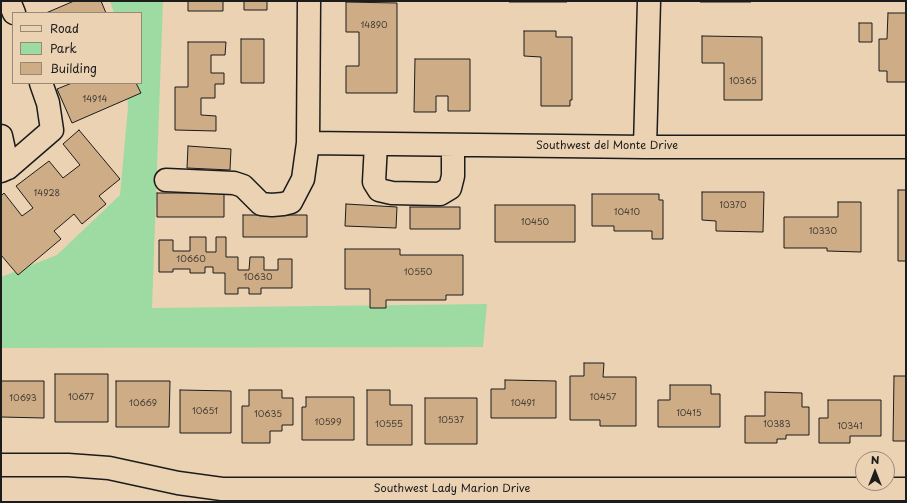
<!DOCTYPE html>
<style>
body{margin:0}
#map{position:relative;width:907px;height:503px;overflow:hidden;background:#ebd2b3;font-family:"Playpen Sans",sans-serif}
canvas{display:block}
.frame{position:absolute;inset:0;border:2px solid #1c1c1c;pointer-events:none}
.legend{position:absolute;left:12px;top:12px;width:130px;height:72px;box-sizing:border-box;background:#ebd2b3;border:1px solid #988977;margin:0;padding:5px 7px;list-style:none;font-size:12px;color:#1c1c1c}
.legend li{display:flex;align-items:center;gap:8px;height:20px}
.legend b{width:20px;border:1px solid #988977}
.north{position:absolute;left:855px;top:451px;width:40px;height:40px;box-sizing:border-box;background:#ebd2b3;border:1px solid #988977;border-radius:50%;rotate:0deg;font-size:11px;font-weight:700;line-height:16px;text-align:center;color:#1c1c1c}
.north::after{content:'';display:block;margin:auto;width:14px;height:18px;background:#1c1c1c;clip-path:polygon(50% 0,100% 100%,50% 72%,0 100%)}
</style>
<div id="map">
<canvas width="907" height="503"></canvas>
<div class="frame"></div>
<ul class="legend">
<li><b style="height:5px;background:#ebd2b3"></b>Road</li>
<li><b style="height:11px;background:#9edba3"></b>Park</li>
<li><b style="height:11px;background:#ceac86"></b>Building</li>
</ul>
<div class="north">N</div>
</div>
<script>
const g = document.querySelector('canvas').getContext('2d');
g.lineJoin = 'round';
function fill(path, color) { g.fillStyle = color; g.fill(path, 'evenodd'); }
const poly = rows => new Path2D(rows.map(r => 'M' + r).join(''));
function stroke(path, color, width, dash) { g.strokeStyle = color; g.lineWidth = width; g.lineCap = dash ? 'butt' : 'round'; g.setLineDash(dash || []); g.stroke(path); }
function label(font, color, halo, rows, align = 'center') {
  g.font = font + ' "Playpen Sans",sans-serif'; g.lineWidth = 3; g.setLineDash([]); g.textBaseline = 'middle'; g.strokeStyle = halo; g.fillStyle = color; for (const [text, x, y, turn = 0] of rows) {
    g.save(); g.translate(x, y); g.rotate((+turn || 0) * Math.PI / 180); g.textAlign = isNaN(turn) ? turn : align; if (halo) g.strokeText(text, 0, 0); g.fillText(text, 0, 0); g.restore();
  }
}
fill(poly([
 [110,1,163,1,152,308,487,304,483,347,1,348,1,277,57,255,120,195,128,107,126,83,141,83,141,13,114,13]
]), '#9edba3');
const building = poly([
 [74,1,101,1,106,13,46,13,74,1],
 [188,1,223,1,223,11,188,11,188,1],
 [244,1,267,1,267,10,244,10,244,1],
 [509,1,567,1,567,2,509,2,509,1],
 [700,1,751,1,751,2,700,2,700,1],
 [346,2,397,3,397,93,346,93,346,66,359,66,359,32,346,32,346,2],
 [888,13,906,13,906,82,887,82,887,71,879,71,879,39,887,39,888,13],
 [859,23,872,23,872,42,859,42,859,23],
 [524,31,556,31,556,37,572,37,572,100,570,100,570,106,541,106,541,57,524,56,524,31],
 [702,36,762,37,762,100,724,100,724,63,702,63,702,36],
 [241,39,264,39,264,83,241,83,241,39],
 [188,42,226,42,225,55,211,55,211,73,224,73,224,84,215,84,215,98,201,98,201,115,216,116,216,131,175,130,175,87,188,87,188,42],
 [415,59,470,59,470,111,448,111,448,96,436,96,436,112,414,112,415,59],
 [72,83,136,83,141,93,72,123,57,89,72,83],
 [79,130,120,179,99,196,106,204,82,224,74,214,54,231,61,239,18,275,1,255,1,196,4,193,22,216,33,208,16,186,49,161,63,178,80,165,63,144,79,130],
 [188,146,231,149,230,170,187,168,188,146],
 [898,190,906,190,906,261,898,261,898,190],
 [702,192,764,192,763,232,716,231,716,221,702,220,702,192],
 [157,193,224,193,224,217,157,217,157,193],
 [592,194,659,194,659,200,663,200,663,239,652,239,652,231,614,231,614,226,592,226,592,194],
 [838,202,861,202,861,252,827,251,827,248,784,248,784,217,838,217,838,202],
 [346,204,397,207,396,228,345,226,346,204],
 [495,205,575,205,575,242,495,242,495,205],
 [410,207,460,207,460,229,410,229,410,207],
 [243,215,307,215,307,237,243,237,243,215],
 [190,237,206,237,206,252,216,252,216,237,226,237,226,257,238,257,238,270,249,270,250,257,264,257,264,270,278,270,278,259,292,259,292,288,261,288,261,294,249,294,249,288,238,288,238,294,225,294,225,273,213,273,213,267,205,267,205,273,190,273,190,269,173,269,173,272,159,272,159,240,173,240,173,251,190,251,190,237],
 [345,249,400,249,400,255,463,255,463,295,446,295,446,300,386,300,386,308,370,308,370,289,345,289,345,249],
 [584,363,604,363,603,377,636,377,636,426,600,426,600,420,570,420,570,376,584,376,584,363],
 [55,374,108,374,108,422,55,422,55,374],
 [894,376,906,376,906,441,893,441,894,376],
 [505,380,556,381,556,418,491,418,491,389,505,389,505,380],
 [1,381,44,381,44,418,1,417,1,381],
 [116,381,170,381,169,427,116,427,116,381],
 [670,385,711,385,711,394,720,394,720,427,658,427,658,400,670,400,670,385],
 [180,390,231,391,231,433,180,433,180,390],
 [249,390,282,390,282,398,293,398,293,425,282,425,282,431,270,431,270,443,242,443,242,406,249,406,249,390],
 [367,390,390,390,390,405,412,405,412,445,367,445,367,390],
 [765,392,802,393,802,407,809,407,809,435,786,435,786,439,777,439,777,443,745,443,745,416,765,416,765,392],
 [306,397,354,397,354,440,302,440,302,407,306,407,306,397],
 [425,398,477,398,477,444,425,444,425,398],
 [828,400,881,400,881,436,850,436,850,443,819,443,819,418,828,418,828,400]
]);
fill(building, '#ceac86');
stroke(building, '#1c1c1c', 1);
const minor = poly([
 [9,1,14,13],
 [1,136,8,168],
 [308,143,645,147,906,147],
 [376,144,374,182,379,190,392,193,440,194,450,188,453,176,453,145],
 [645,147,649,1],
 [1,171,8,168,52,130,48,103,41,83],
 [166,180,234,183,243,186,261,204,272,205,283,204,291,202,303,179,308,143,309,1],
 [1,465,68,465,109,468,178,483,222,489,906,489]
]);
stroke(minor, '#1c1c1c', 25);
stroke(minor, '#ebd2b3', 22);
label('9px', '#484036', null, [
 ["14890",374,26],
 ["10365",743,82],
 ["14914",95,100],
 ["14928",47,194],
 ["10370",733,206],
 ["10410",627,213],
 ["10450",535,223],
 ["10330",823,232],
 ["10660",191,260],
 ["10550",418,273],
 ["10630",258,278],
 ["10677",81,398],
 ["10457",603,398],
 ["10693",23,399],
 ["10669",143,404],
 ["10491",523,404],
 ["10651",205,412],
 ["10415",689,414],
 ["10635",268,415],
 ["10537",451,421],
 ["10599",328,423],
 ["10555",389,425],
 ["10383",777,425],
 ["10341",850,427]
]);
label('11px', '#1c1c1c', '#ebd2b3', [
 ["Southwest del Monte Drive",607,146],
 ["Southwest Lady Marion Drive",452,489]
]);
</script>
